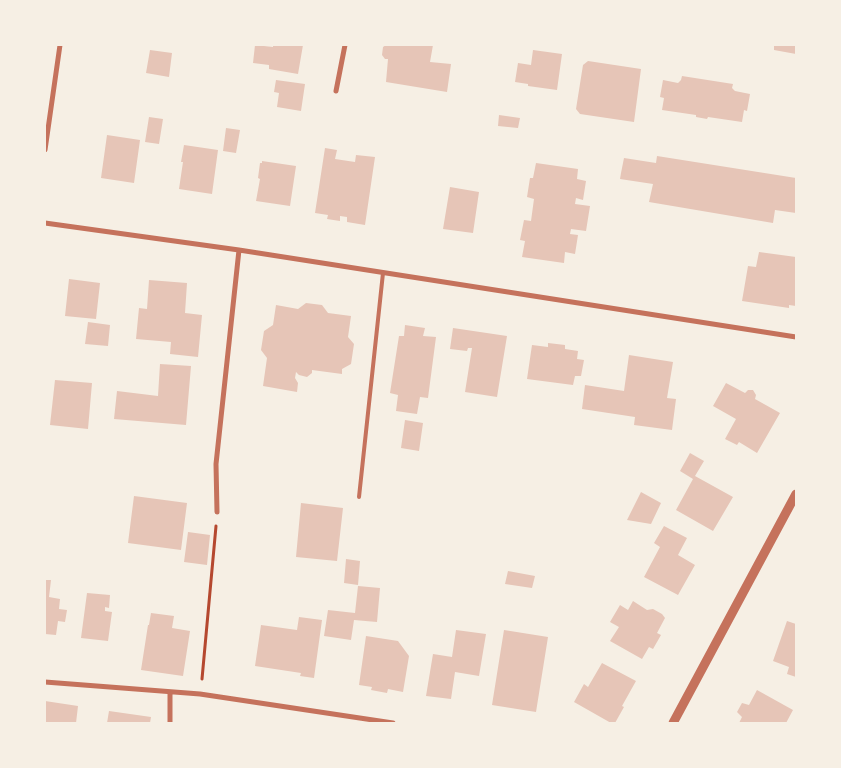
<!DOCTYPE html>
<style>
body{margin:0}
#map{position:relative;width:841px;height:768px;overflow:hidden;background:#f6efe4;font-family:Cabin,sans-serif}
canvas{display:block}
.frame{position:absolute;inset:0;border:46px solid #f6efe4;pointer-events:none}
</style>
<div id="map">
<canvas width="841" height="768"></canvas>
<div class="frame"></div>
</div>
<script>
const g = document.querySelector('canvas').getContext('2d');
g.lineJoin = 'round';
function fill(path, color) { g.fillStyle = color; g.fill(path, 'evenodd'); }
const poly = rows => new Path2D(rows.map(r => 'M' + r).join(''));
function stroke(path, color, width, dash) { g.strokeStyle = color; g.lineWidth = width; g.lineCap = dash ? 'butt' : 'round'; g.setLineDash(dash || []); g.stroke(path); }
fill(poly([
 [255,45,273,47,273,45,303,45,298,74,269,69,269,65,253,63],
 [386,45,433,45,430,62,451,64,447,92,386,82,388,59,385,59,382,55,383,47],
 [774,45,796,45,796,54,774,50],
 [150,50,172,53,169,77,146,73],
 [533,50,562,54,557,90,528,86,528,84,515,82,518,63,531,65],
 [588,61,641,69,634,122,580,114,576,109,583,65],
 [682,76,733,84,732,88,735,91,750,94,747,111,744,110,742,122,708,117,707,119,696,117,696,115,662,110,664,98,660,97,663,80,678,83,681,80],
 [276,80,305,84,301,111,277,107,279,93,274,92],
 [499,115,520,118,518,128,498,126],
 [149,117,163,119,159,144,145,142],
 [226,128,240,130,236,153,223,151],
 [107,135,140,140,134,183,101,178],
 [184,145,218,150,212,194,179,189,183,162,181,162],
 [325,148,337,150,335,159,355,162,356,155,375,157,365,225,347,222,347,217,340,216,340,221,327,219,328,215,315,213],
 [657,156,796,178,796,213,775,210,773,223,649,202,653,184,620,179,621,173,624,158,656,163],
 [262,161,296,166,290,206,256,201,260,179,258,178,260,163,262,163],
 [536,163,578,169,577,179,586,181,583,200,576,198,575,204,590,206,586,231,571,229,570,234,578,235,575,254,565,252,564,263,522,257,525,241,520,240,524,220,531,221,534,199,527,197,530,178,533,178],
 [450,187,479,192,473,233,443,229],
 [759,252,796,257,796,306,789,305,789,308,742,301,748,266,756,267],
 [69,279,100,283,96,319,65,316],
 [149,280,187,283,185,313,202,315,198,357,170,354,171,342,136,339,139,308,147,309],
 [306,303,322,305,328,313,351,316,348,337,354,344,351,364,342,369,342,374,312,370,312,373,307,377,299,375,296,372,295,378,298,383,297,392,263,386,267,358,261,350,264,331,273,325,276,305,298,309],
 [88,322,110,325,108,346,85,344],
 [405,325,425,328,423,336,436,337,428,398,420,397,417,414,396,411,398,395,390,393,399,336,404,336],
 [453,328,507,336,497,397,465,392,472,348,468,348,467,351,450,349],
 [548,343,565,345,565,349,578,351,577,359,584,360,581,376,575,376,573,385,527,379,532,345,548,347],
 [629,355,673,362,667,398,676,399,672,430,634,425,635,417,582,409,585,385,624,391],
 [160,364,191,366,186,425,114,419,117,391,158,396],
 [55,380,92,383,88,429,50,425],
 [726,383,745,393,748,390,753,390,756,395,755,399,780,413,757,453,739,442,737,445,725,439,736,419,713,406],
 [405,420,423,423,419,451,401,448],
 [690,453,704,461,695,476,733,497,713,531,676,510,693,479,680,471],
 [641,492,661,503,651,524,627,520],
 [134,496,187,503,181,550,128,543],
 [301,503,343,508,337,561,296,557],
 [664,526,687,538,678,555,695,565,678,595,644,577,660,547,654,543],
 [188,532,210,535,207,565,184,562],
 [346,559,360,561,358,585,344,583],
 [508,571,535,576,532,588,505,584],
 [45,580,51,580,49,597,60,599,59,609,67,610,65,622,58,621,56,635,45,634],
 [358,586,380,588,377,622,354,620,351,640,324,636,328,610,355,613],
 [87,593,110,595,109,608,105,607,105,611,112,612,108,641,81,638],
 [633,601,647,610,653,609,662,614,665,618,657,633,661,635,653,649,649,647,642,659,610,641,619,627,610,622,620,605,628,610],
 [151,613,174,616,172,628,190,631,183,676,141,670,148,625,149,625],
 [299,617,322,620,314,678,300,676,301,673,255,666,261,625,297,630],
 [787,621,796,624,796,677,787,674,789,667,773,661],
 [456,630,486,634,479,676,455,672,451,699,426,696,433,654,452,657],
 [504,630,548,637,536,712,492,705],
 [366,636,398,641,409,656,403,692,388,689,387,693,371,690,372,687,359,685],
 [602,663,636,681,622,706,624,707,615,723,611,723,574,702,584,684,588,687],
 [757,690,793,710,786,723,739,723,742,717,737,712,742,703,749,705],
 [45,701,78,706,76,723,45,723],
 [109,711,151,717,150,723,107,723]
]), '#e6c5b7');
stroke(poly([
 [202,679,216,526]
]), '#b5482f', 3);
stroke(poly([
 [359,497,383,273]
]), '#c5725c', 4);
stroke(poly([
 [336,91,345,45],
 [45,150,60,45],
 [45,223,239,250,796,337],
 [217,512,216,464,239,250],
 [45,682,200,694,393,723],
 [170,723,170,693]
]), '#c5725c', 5);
stroke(poly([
 [673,723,796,494]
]), '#c5725c', 9);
</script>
